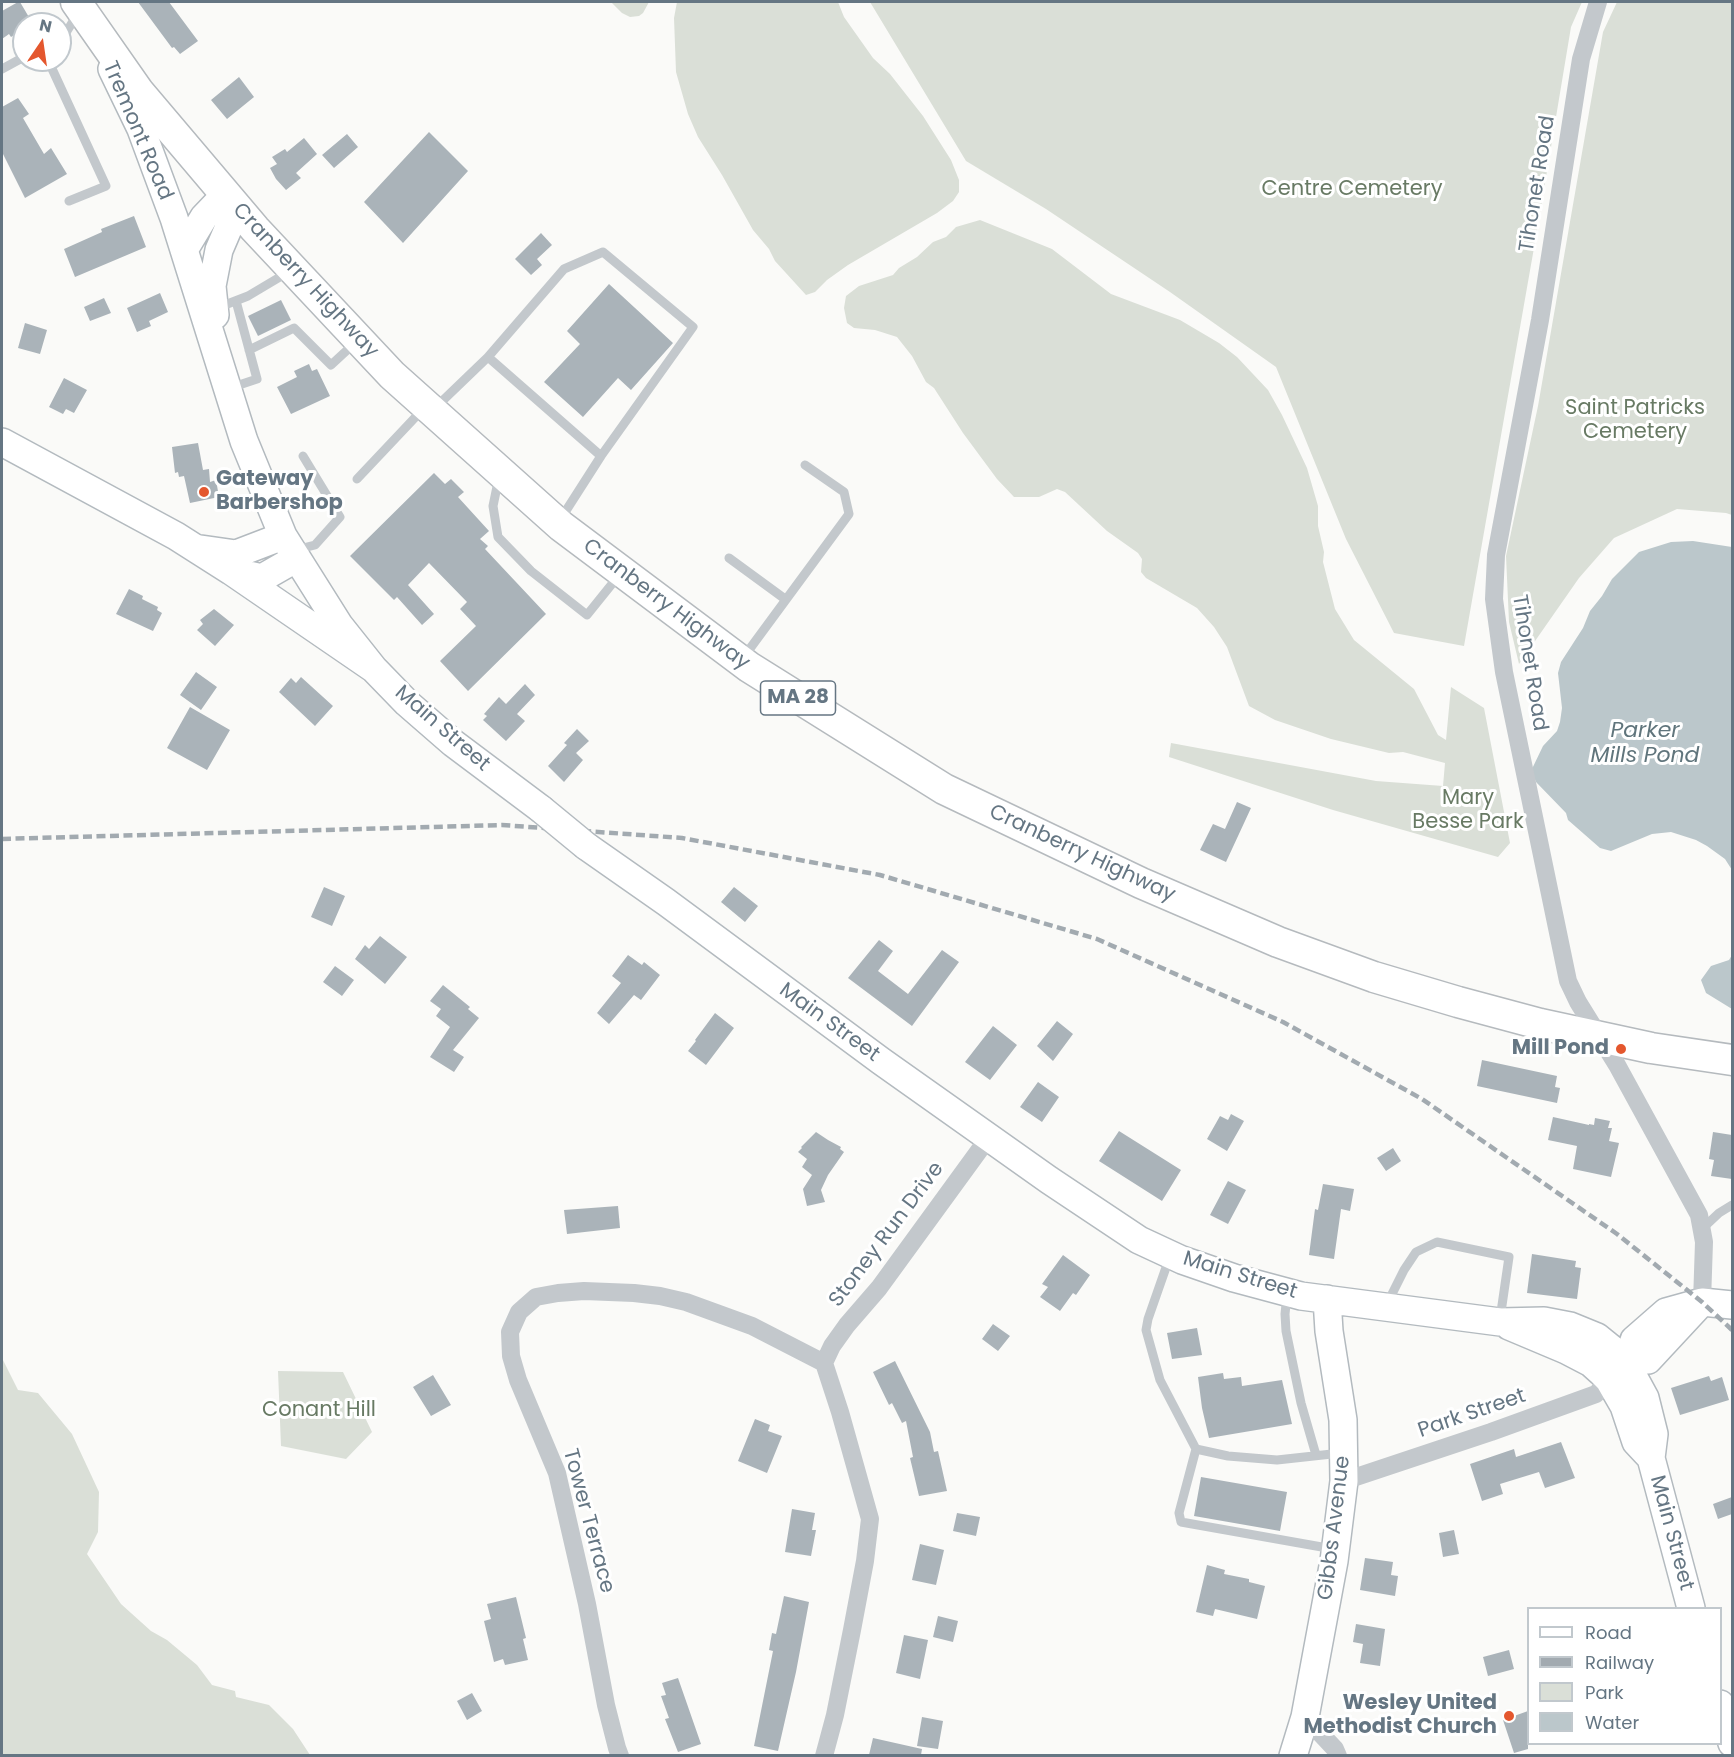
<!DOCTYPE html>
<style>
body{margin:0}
#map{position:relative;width:1734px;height:1757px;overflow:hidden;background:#fafaf8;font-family:Poppins,sans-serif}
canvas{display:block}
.frame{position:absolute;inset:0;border:3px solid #657683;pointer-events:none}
.legend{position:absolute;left:1527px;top:1607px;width:195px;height:138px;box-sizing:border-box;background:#fff;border:2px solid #c1c8cd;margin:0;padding:8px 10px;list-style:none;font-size:18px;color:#657683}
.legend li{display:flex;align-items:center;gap:12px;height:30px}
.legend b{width:30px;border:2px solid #c1c8cd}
.north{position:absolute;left:12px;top:12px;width:60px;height:60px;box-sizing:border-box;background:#fff;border:2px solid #c1c8cd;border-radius:50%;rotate:13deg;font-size:16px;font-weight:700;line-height:24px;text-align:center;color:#657683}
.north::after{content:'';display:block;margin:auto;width:21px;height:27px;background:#e4572e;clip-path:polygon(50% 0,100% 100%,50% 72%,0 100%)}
</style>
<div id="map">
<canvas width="1734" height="1757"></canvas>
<div class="frame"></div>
<ul class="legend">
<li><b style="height:8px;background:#fff"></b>Road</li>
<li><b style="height:8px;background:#a2aab0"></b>Railway</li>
<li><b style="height:16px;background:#dadfd7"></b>Park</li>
<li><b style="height:16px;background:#bbc7cb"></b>Water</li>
</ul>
<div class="north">N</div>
</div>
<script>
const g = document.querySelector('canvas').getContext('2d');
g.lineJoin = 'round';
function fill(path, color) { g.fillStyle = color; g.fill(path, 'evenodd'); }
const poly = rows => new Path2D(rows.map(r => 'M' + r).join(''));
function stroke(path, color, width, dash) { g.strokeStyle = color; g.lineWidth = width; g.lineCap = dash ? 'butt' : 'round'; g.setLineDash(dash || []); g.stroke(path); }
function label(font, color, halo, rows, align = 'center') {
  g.font = font + ' Poppins,sans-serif'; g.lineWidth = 6; g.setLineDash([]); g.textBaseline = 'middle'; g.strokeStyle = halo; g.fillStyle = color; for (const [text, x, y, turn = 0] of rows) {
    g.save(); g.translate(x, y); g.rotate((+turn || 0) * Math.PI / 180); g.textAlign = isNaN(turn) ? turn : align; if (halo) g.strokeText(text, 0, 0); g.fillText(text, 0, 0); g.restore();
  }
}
fill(poly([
 [611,2,610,2,649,2,643,13,639,16,630,17,622,13],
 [677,2,838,2,844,17,873,58,890,74,923,116,951,160,959,180,959,192,953,201,937,213,848,265,827,280,815,292,806,295,775,261,769,249,753,230,722,175,698,137,688,114,676,72,674,18],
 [870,2,1582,2,1571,27,1538,225,1464,646,1394,633,1346,539,1276,367,1170,292,1046,209,966,161],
 [1617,2,1732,2,1732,515,1726,513,1677,509,1614,538,1579,578,1519,664,1509,622,1506,556,1538,406,1603,32],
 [980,220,1052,249,1111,294,1180,320,1219,343,1237,357,1268,390,1282,415,1307,468,1318,506,1318,526,1324,552,1323,562,1335,609,1354,640,1414,689,1438,735,1446,740,1451,687,1484,708,1510,843,1498,857,1333,810,1169,757,1171,743,1376,781,1443,786,1445,763,1403,752,1389,753,1331,739,1275,720,1249,706,1227,647,1214,627,1197,608,1146,578,1141,572,1142,559,1138,553,1107,531,1065,492,1057,489,1039,497,1014,497,997,479,963,433,934,388,926,382,912,356,897,337,875,330,854,328,847,323,844,308,846,296,859,286,893,275,899,268,917,257,933,242,946,237,956,227],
 [2,1358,18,1390,38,1393,72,1434,99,1492,98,1532,87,1554,121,1604,151,1631,167,1640,197,1665,212,1685,235,1691,236,1697,269,1705,293,1729,310,1755,2,1755],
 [278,1371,343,1372,372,1432,346,1459,281,1446]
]), '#dadfd7');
fill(poly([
 [1693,541,1732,547,1732,870,1725,859,1707,846,1696,840,1671,832,1652,834,1611,851,1600,848,1568,820,1566,813,1536,782,1531,771,1543,746,1557,731,1560,722,1562,708,1558,673,1561,662,1583,628,1590,611,1602,596,1612,579,1639,552,1671,542],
 [1732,955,1732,1009,1706,993,1701,980,1711,966,1729,960]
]), '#bbc7cb');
fill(poly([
 [18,2,20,2,33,24,24,24,24,29,11,37,9,34,2,39,2,11],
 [138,2,169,2,198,41,180,54,174,47,172,48],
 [239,77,254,97,227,119,211,100],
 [18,98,29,114,23,118,44,154,51,148,67,174,25,198,2,152,2,107],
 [429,132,468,171,403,243,364,202],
 [347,134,358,147,334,168,322,155],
 [304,138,317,154,296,173,301,178,286,190,276,179,270,168,277,164,272,157,285,149,287,152],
 [134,216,146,247,75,277,64,249,102,232,101,229],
 [541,233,552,245,537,259,542,265,531,275,515,259],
 [609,284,673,343,631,390,618,378,583,417,544,382,580,344,567,331],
 [160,293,168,312,149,321,151,326,137,332,127,308],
 [104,298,111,313,90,321,84,307],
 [281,300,291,320,258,336,248,316],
 [25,323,47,330,40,354,18,348],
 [309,364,312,371,317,369,330,396,291,414,277,387,297,377,294,371],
 [64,378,87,390,74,413,66,409,63,414,49,407],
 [198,443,203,470,209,469,210,482,216,480,219,497,190,503,184,476,179,477,178,472,175,473,172,447],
 [434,473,445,484,451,479,464,492,458,497,489,531,480,539,488,546,485,549,546,614,468,691,440,661,476,626,460,609,467,602,429,563,408,585,434,614,422,625,397,597,394,600,350,556],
 [129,589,143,596,142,599,158,607,157,610,162,613,153,631,116,614],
 [214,609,234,625,215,646,197,630,203,624,200,620],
 [196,672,217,687,201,710,180,695],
 [301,677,333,706,315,726,279,692,291,678,296,683],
 [525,684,535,695,517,714,525,721,506,741,483,720,487,716,484,714,499,697,506,704],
 [190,707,230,730,207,770,167,748],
 [577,729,589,741,576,753,583,760,564,782,548,766,567,745,564,743],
 [1237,802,1251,808,1226,862,1200,850,1213,824,1225,829],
 [324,887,345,896,332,926,311,917],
 [734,887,758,906,745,922,721,902],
 [380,936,407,957,385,984,355,959,365,945,369,949],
 [879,940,893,951,878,971,908,994,942,950,959,962,912,1026,848,978],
 [628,955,642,965,644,962,660,975,641,1000,634,995,609,1024,597,1013,621,983,612,976],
 [335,966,354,980,342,996,323,982],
 [443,985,470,1007,468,1009,479,1018,453,1050,464,1057,454,1072,430,1057,450,1027,436,1016,441,1009,430,1001],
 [715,1013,734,1028,706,1065,688,1051,696,1041,695,1040],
 [1057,1021,1073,1034,1053,1061,1037,1046],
 [993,1026,1017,1045,990,1080,965,1062],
 [1482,1060,1557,1076,1555,1087,1560,1088,1557,1103,1477,1086],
 [1038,1082,1059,1097,1042,1122,1020,1107],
 [1231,1114,1244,1121,1227,1151,1207,1139,1220,1116,1228,1120],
 [1553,1117,1589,1125,1589,1124,1594,1125,1595,1118,1610,1121,1608,1128,1612,1128,1609,1141,1619,1143,1611,1177,1573,1169,1577,1146,1548,1140],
 [1119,1131,1181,1170,1162,1201,1099,1161],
 [816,1132,828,1140,841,1147,840,1149,844,1152,828,1175,821,1190,825,1202,807,1206,803,1189,812,1175,802,1167,807,1159,798,1152,802,1148,801,1147],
 [1713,1132,1732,1135,1732,1179,1711,1176,1714,1160,1709,1159],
 [1393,1148,1401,1161,1386,1171,1377,1158],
 [1228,1181,1246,1190,1228,1224,1210,1215],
 [1323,1184,1354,1189,1350,1211,1341,1209,1334,1259,1309,1255,1315,1209,1318,1210],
 [618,1206,620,1228,567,1234,564,1210],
 [1532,1254,1576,1261,1575,1267,1581,1268,1577,1299,1527,1293],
 [1063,1255,1090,1275,1076,1295,1073,1293,1060,1311,1040,1297,1048,1287,1042,1284],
 [993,1324,1010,1336,998,1351,982,1339],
 [1197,1328,1202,1355,1172,1359,1167,1333],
 [895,1361,930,1432,934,1452,938,1451,947,1491,919,1496,910,1458,913,1457,906,1421,902,1423,892,1403,889,1405,873,1372],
 [1223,1373,1224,1379,1241,1377,1242,1386,1282,1380,1292,1424,1209,1438,1202,1408,1198,1377],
 [433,1375,451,1405,431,1416,413,1387],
 [1709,1376,1711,1381,1722,1377,1729,1400,1680,1415,1671,1388],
 [755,1419,770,1425,768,1431,782,1436,767,1473,738,1461],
 [1561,1442,1575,1478,1545,1488,1539,1472,1500,1484,1503,1494,1482,1501,1470,1464,1514,1449,1516,1457],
 [1201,1477,1287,1492,1280,1531,1194,1516],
 [1732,1497,1732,1514,1718,1519,1713,1504],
 [792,1509,815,1513,812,1530,816,1530,811,1556,785,1552],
 [957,1513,980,1517,976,1536,953,1531],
 [1454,1530,1459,1554,1443,1557,1439,1533],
 [920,1544,944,1550,936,1585,912,1580],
 [1365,1558,1393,1562,1391,1575,1398,1576,1395,1596,1360,1590],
 [1207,1565,1225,1570,1224,1574,1249,1579,1249,1582,1265,1586,1257,1619,1215,1609,1213,1616,1196,1612],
 [784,1596,809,1602,796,1672,778,1751,754,1746,773,1651,769,1650,772,1633,776,1634],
 [516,1597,526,1638,523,1639,528,1660,505,1665,503,1659,494,1662,484,1621,491,1619,487,1604],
 [938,1616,958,1621,953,1642,933,1637],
 [1356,1624,1385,1629,1380,1666,1360,1663,1363,1644,1353,1642],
 [904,1635,928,1640,920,1679,896,1673],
 [1509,1650,1514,1669,1488,1676,1483,1657],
 [678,1678,701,1744,678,1752,665,1719,669,1718,661,1696,666,1695,662,1683],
 [472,1693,482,1711,467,1720,457,1701],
 [1528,1711,1528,1749,1514,1753,1503,1720],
 [922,1717,943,1721,938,1749,917,1746],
 [873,1738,922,1749,921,1755,869,1755]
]), '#aab3b9');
const secondary = poly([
 [112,69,141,129,174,218,244,441,283,536,339,625,374,669],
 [184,250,204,217,226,194],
 [215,315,212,286,219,250,237,208],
 [2,442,176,536,231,571,374,669,407,703,453,743,541,809],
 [201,549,236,554,283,536],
 [235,572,262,578,297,558],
 [586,846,666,902,881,1061,1049,1180,1139,1240,1182,1260,1234,1278,1301,1296,1500,1322,1544,1321,1570,1326,1597,1337,1618,1354,1626,1363,1645,1398,1654,1434,1651,1458,1691,1608],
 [1509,1326,1566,1350,1591,1363,1601,1372,1609,1380,1624,1406,1636,1442,1651,1458],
 [1631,1357,1648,1360,1701,1303],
 [1617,1372,1631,1357,1634,1340,1666,1312,1702,1302,1732,1305],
 [1720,1704,1732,1743],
 [1293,1756,1305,1717,1334,1561,1344,1481,1343,1420,1329,1331,1327,1299]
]);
const primary = poly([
 [76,2,139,92,255,229,392,375,561,526,749,667,944,789,1141,883,1278,942,1374,977,1458,1002,1540,1024,1651,1048,1732,1060]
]);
stroke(secondary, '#b3babf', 30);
stroke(primary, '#b5babe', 33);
stroke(poly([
 [60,38,64,36,78,13],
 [48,60,106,186,69,201],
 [2,69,24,57],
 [217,308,248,296,290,271],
 [249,350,294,328,331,365,357,341],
 [488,357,564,269,603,252,693,327,601,456],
 [230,388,257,379,236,301],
 [436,407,488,357,601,456,560,520],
 [499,477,493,506,498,537,531,571,587,615,620,574],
 [357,479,425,407],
 [295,550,315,545,340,517,303,456],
 [729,558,785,599],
 [743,658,849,514,844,492,805,465],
 [1703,1228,1719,1213,1732,1205],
 [1170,1256,1148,1319,1146,1330,1160,1380,1196,1449],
 [1287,1295,1285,1314,1286,1331,1301,1403,1316,1455],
 [1387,1304,1404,1270,1416,1252,1437,1242,1509,1257,1500,1319],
 [1333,1549,1181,1522,1179,1513,1196,1449,1228,1456,1277,1460,1341,1453]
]), '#c3c8cc', 9);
stroke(poly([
 [1598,2,1581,59,1540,320,1496,555,1494,599,1504,672,1568,981,1578,1002,1617,1065,1699,1215,1704,1242,1702,1302],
 [824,1363,832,1346,847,1325,879,1288,989,1137],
 [1344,1481,1491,1432,1596,1394,1609,1380],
 [1305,1717,1335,1749,1338,1756],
 [620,1756,617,1748,606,1705,587,1604,557,1473,518,1380,511,1356,510,1332,519,1312,536,1297,558,1293,584,1291,634,1293,660,1296,686,1302,752,1326,824,1363,840,1412,870,1519,865,1561,852,1630,835,1715,824,1756]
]), '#c3c8cc', 18);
stroke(secondary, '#fff', 27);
stroke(primary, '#fff', 30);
stroke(poly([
 [2,839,502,825,682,838,880,875,1097,939,1283,1022,1422,1099,1617,1234,1702,1302,1732,1330]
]), '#a2aab0', 4.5, [9, 4.5]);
const secondaryBridge = poly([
 [541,809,586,846]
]);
stroke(secondaryBridge, '#b3babf', 30, []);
stroke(secondaryBridge, '#fff', 27);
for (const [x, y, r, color] of [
 [204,492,6,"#e4572e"],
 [1621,1049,6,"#e4572e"],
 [1509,1716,6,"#e4572e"]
]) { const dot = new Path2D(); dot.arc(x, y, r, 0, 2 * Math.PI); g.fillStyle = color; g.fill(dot); stroke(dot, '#fff', 2); }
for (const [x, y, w] of [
 [798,698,75]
]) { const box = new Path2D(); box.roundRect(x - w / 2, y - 17, w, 34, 4.5); g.fillStyle = '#fff'; g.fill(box); stroke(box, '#657683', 1.5); }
label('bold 20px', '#657683', null, [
 ["MA 28",798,698]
]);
label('21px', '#657683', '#fff', [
 ["Tremont Road",137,131,67],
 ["Tihonet Road",1538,184,-81],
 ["Cranberry Highway",305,281,47],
 ["Cranberry Highway",666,605,37],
 ["Tihonet Road",1529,663,81],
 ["Main Street",442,729,41],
 ["Cranberry Highway",1082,854,25],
 ["Main Street",829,1023,36],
 ["Stoney Run Drive",887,1235,-53],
 ["Main Street",1240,1276,17],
 ["Park Street",1472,1414,-19],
 ["Tower Terrace",588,1521,75],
 ["Gibbs Avenue",1335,1528,-83],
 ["Main Street",1671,1533,75]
]);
label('21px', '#687a64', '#fff', [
 ["Centre Cemetery",1352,190],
 ["Saint Patricks",1635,409],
 ["Cemetery",1635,433],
 ["Mary",1468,799],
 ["Besse Park",1468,823],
 ["Conant Hill",319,1411]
]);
label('bold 21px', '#657683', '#fff', [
 ["Gateway",216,480,"left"],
 ["Barbershop",216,504,"left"],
 ["Mill Pond",1609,1049],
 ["Wesley United",1497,1704],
 ["Methodist Church",1497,1728]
], 'right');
label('italic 22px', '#60757c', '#fff', [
 ["Parker",1645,731],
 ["Mills Pond",1645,756]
]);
</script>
